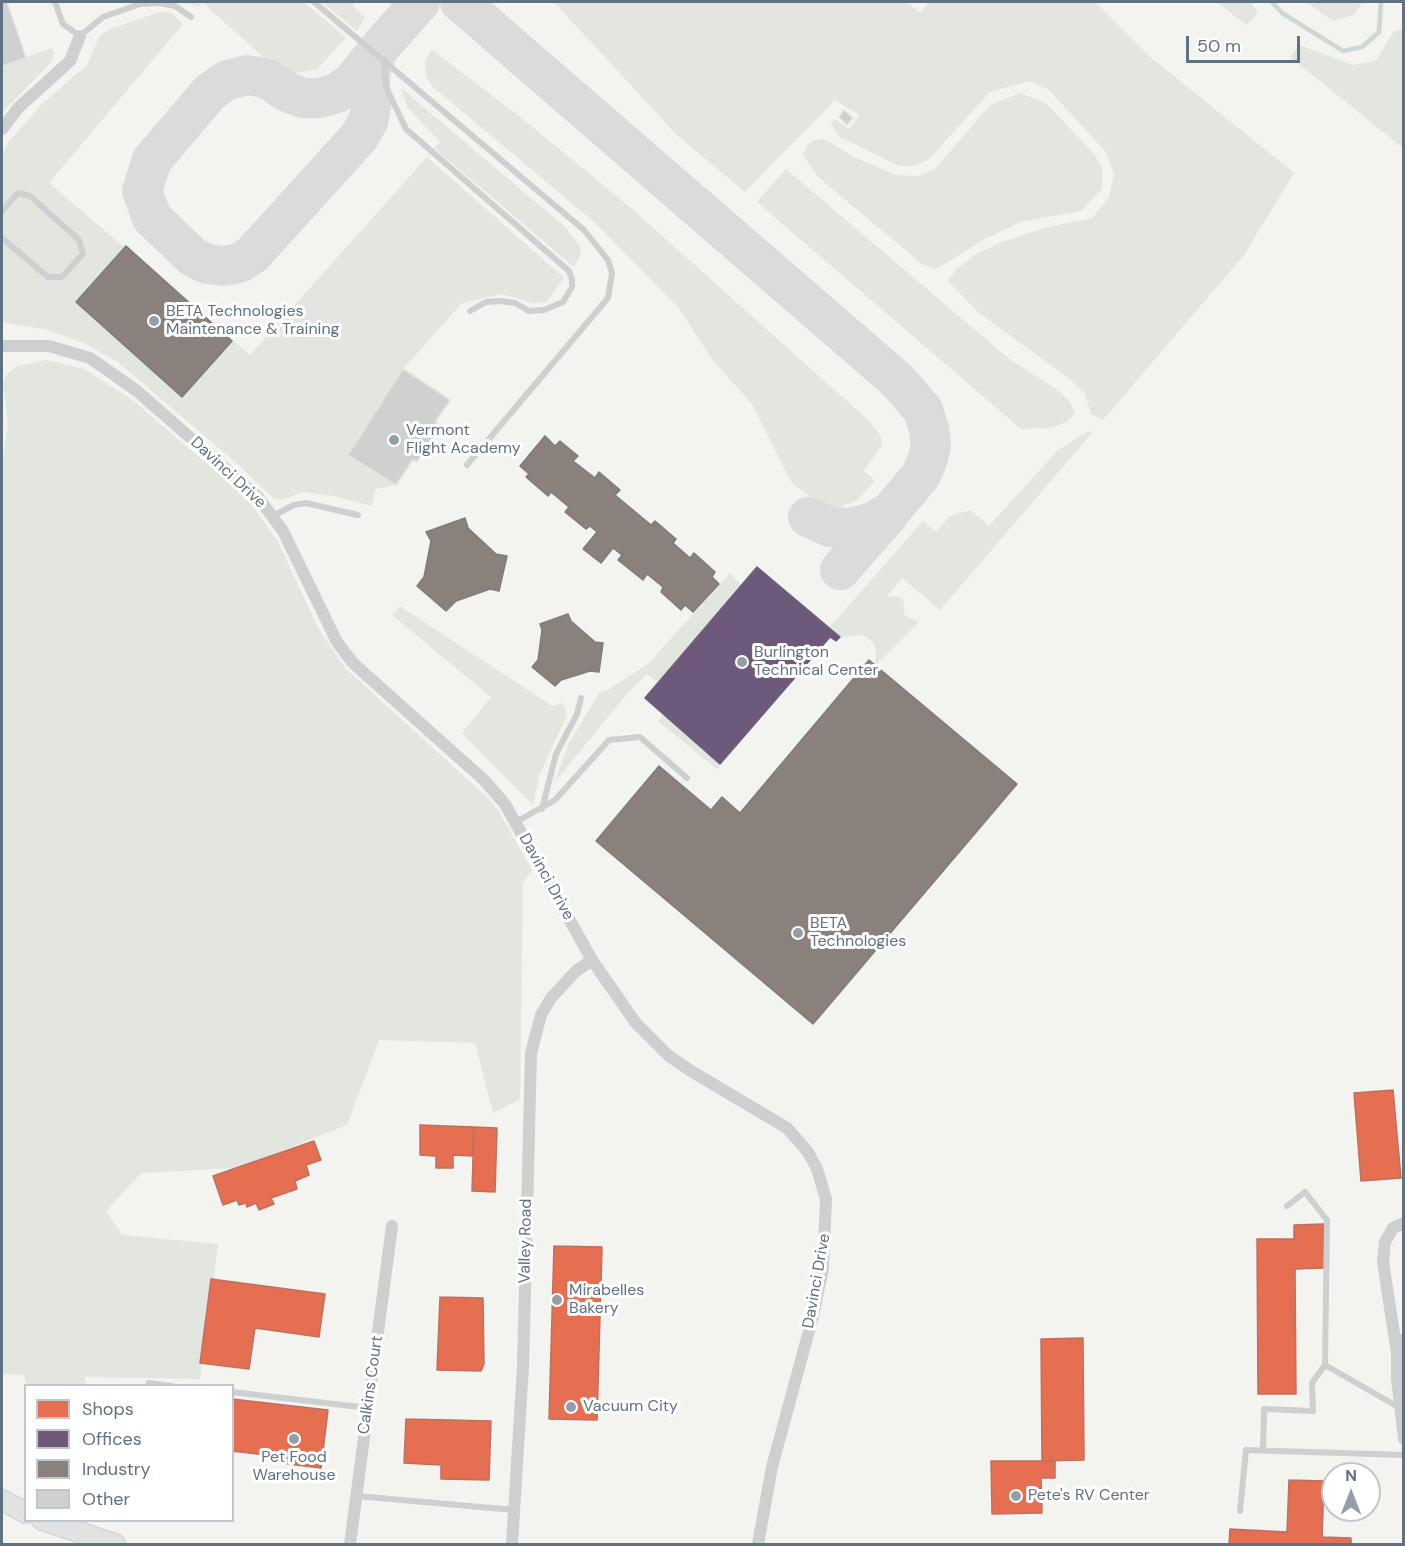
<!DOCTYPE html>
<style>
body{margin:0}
#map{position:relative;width:1405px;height:1546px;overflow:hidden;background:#f3f3f0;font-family:"DM Sans",sans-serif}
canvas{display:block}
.frame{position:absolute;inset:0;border:3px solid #607183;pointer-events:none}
.legend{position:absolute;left:24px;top:1384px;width:210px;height:138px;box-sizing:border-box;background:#fff;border:2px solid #bfc6cd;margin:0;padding:8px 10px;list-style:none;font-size:18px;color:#607183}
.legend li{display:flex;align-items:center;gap:12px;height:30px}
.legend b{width:30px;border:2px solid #bfc6cd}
.north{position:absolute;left:1321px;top:1462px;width:60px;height:60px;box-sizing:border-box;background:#fff;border:2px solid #bfc6cd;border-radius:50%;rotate:0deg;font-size:16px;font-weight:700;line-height:24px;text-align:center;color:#607183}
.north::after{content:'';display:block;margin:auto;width:21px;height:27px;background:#939ea9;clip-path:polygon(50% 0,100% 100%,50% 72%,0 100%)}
.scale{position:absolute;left:1186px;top:36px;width:114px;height:27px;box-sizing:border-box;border:3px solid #607183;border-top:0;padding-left:8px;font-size:18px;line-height:21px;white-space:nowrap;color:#607183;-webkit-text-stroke:4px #fff;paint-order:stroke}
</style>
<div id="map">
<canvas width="1405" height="1546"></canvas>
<div class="frame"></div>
<ul class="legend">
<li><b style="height:16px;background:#e76f51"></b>Shops</li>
<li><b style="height:16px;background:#6d597a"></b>Offices</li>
<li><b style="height:16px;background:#8a817c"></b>Industry</li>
<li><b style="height:16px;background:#cfd0d0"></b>Other</li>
</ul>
<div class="north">N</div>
<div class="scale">50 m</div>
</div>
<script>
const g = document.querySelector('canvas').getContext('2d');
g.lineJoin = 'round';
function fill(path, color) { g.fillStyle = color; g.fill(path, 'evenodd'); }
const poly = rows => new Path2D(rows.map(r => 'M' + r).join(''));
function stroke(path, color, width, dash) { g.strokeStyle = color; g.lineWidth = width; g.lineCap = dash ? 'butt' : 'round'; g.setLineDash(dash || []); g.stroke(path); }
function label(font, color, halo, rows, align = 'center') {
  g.font = font + ' "DM Sans",sans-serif'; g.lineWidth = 6; g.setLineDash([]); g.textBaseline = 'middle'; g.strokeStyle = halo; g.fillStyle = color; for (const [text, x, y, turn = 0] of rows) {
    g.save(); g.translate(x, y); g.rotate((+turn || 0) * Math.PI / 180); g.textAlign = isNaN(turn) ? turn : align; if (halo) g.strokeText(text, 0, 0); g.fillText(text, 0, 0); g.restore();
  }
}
fill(poly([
 [185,2,304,2,346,38,316,70,294,73,271,64,202,2,198,7],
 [322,2,355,2,353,6,365,18,357,31],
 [554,2,907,2,920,13,930,2,1095,2,1148,55,1294,173,1244,255,1103,420,1091,414,1085,394,1071,380,978,312,948,281,956,270,973,256,997,244,1044,228,1092,218,1109,197,1114,174,1106,152,1049,90,1029,81,990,92,928,160,914,166,899,166,838,136,831,123,835,119,849,129,860,115,835,100,745,192,677,135],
 [1217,2,1251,2,1258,13,1246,25],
 [1306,2,1363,2,1353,15,1333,21],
 [163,11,171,13,183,24,49,183,250,355,427,157,564,278,547,302,532,303,502,294,462,303,403,369,396,485,376,489,371,506,334,496,303,492,281,500,273,498,242,468,119,363,86,344,48,330,2,322,2,155,8,143,42,104,87,65,100,35,113,28],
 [1403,29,1404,29,1403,148,1290,57,1299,45,1353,65,1376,61,1394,31],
 [52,48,54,53,51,62,2,113,2,66],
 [431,49,519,116,631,208,868,420,881,436,882,445,864,471,875,481,857,500,839,508,826,509,791,482,752,404,711,358,678,307,593,221,433,87,426,76,425,62],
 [401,88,565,227,580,246,581,254,574,267,434,148,440,142,407,107],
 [1020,93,1046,103,1094,154,1102,167,1102,189,1081,211,1020,222,983,240,936,269,922,264,818,177,803,155,807,145,814,140,824,139,854,157,896,175,918,176,935,169,990,105],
 [786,169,1008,358,1056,389,1070,402,1075,414,1067,422,1049,428,1021,429,757,202],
 [46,360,84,369,131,399,234,487,255,509,278,542,318,628,345,668,488,798,499,812,532,870,523,883,520,1099,493,1113,475,1043,379,1040,347,1125,238,1168,141,1173,106,1211,122,1235,218,1244,200,1379,85,1377,85,1385,27,1386,24,1375,2,1374,2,464,8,424,3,383,7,374,17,366],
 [1088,431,1092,433,940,610,902,578,886,597,896,596,901,598,904,603,904,615,919,622,875,666,876,652,873,642,863,635,840,637,829,628,923,521,936,532,950,516,970,510,989,526,1058,450],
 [730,573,742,586,658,682,647,674,626,695,554,783,569,743,599,693,608,690,648,664],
 [400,606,552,706,563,703,567,715,539,776,533,805,462,733,491,697,392,615],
 [664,714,720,764,718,770,658,721]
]), '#e2e6de');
const shops = poly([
 [1393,1090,1401,1178,1361,1181,1354,1093,1393,1090],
 [420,1125,474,1127,472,1156,453,1155,453,1168,436,1168,436,1156,420,1155,420,1125],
 [474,1127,497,1128,495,1192,472,1191,474,1127],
 [314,1141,321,1160,306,1165,309,1175,295,1181,297,1189,271,1198,274,1204,259,1210,256,1203,247,1207,246,1203,239,1205,237,1200,223,1205,213,1176,314,1141],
 [1324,1224,1324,1268,1295,1269,1296,1394,1258,1394,1257,1239,1294,1239,1294,1225,1324,1224],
 [554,1246,602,1247,597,1420,549,1419,554,1246],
 [211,1279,325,1294,319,1337,255,1328,249,1369,200,1363,211,1279],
 [440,1297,483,1298,484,1364,481,1371,437,1370,440,1297],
 [1083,1338,1084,1460,1042,1461,1041,1339,1083,1338],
 [232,1399,328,1410,321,1468,273,1462,274,1456,232,1451,232,1399],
 [406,1419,491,1421,489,1480,441,1479,441,1465,404,1463,406,1419],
 [991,1461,1055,1461,1055,1478,1041,1478,1042,1513,992,1514,991,1461],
 [1289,1480,1324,1481,1322,1537,1351,1538,1351,1544,1229,1544,1230,1529,1287,1532,1289,1480]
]);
fill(shops, '#e76f51');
stroke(shops, '#be7060', 1.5);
const offices = poly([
 [757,567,840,637,836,641,830,637,720,764,645,698,757,567]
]);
fill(offices, '#6d597a');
stroke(offices, '#69607d', 1.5);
const industry = poly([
 [126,246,232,341,182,397,76,302,126,246],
 [545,436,555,446,560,441,578,456,573,461,595,478,599,472,620,490,615,495,651,525,655,521,676,539,673,543,690,558,694,553,715,572,712,577,719,584,693,612,685,605,681,610,661,592,663,587,647,574,643,580,618,560,622,555,613,548,601,563,583,549,597,532,590,526,586,529,565,512,569,507,551,492,548,496,526,477,529,474,520,466,545,436],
 [465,518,468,528,496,554,507,556,499,591,490,589,456,601,446,611,417,586,424,577,431,541,426,532,465,518],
 [568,614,571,621,595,642,603,643,599,672,590,671,561,680,555,686,532,667,538,660,542,630,540,624,568,614],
 [869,660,1017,784,813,1024,596,841,659,766,711,810,722,797,740,813,869,660]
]);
fill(industry, '#8a817c');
stroke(industry, '#7d7c7e', 1.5);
stroke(poly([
 [1272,2,1282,13,1343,51,1362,47,1379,32,1381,2]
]), '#ced6d8', 4.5);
stroke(poly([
 [460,2,898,381,923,410,929,429,931,446,927,461,921,475,891,511,871,523,849,528,830,527,808,517],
 [376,53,370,75,371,107,368,122,359,137,252,255,239,263,224,266,207,264,193,257,152,218,142,191,152,160,210,92,227,80,248,75,268,79,285,91,303,98,319,98,337,93,352,82,382,45,420,2],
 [840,570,889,514]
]), '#dbdcda', 40);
const building = poly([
 [2,2,7,2,26,58,2,66,2,2],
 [844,110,853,118,847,125,839,117,844,110],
 [403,369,450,400,435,422,440,426,417,462,413,459,396,485,348,455,403,369]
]);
fill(building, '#cfd0d0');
stroke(building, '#e2e2e0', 1.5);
const primary = poly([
 [2,1500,26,1513],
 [42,1520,115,1544]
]);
stroke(primary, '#cfd0d1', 22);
stroke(poly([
 [55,2,63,24,80,36,103,17,140,4,159,3,175,6,191,17],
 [314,2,584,230,608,260,612,273,608,298,467,465],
 [384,60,386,87,406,129,569,271,572,279,572,287,563,302,544,310,529,311,515,303,501,301,486,302,470,311],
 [2,211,18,193,30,196,79,240,83,254,62,277,48,277,2,238],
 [273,516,294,505,306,503,358,515],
 [542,809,556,754,577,714,581,698],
 [516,822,555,800,609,740,640,737,687,778],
 [1287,1206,1305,1192,1327,1220,1325,1365,1400,1408],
 [149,1383,172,1386],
 [232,1392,368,1408],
 [1263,1450,1264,1409,1313,1411,1312,1383,1325,1365],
 [357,1496,514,1510],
 [1240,1511,1246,1450,1404,1455]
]), '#cecfd0', 6);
stroke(poly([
 [2,129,18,108,70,61,80,36],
 [2,346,49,346,90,358,137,391,258,497,283,531,337,642,353,663,484,780,505,804,592,960,635,1022,669,1056,691,1071,787,1128,808,1152,817,1169,826,1199,823,1268,813,1316,772,1467,758,1544],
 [1404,1223,1393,1228,1385,1242,1383,1262,1397,1353,1404,1339],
 [1397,1353,1397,1378,1404,1439],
 [350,1544,392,1226],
 [512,1544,523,1367,531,1053,541,1015,551,998,576,971,592,960]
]), '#cecfd0', 12);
stroke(primary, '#e1e2e2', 20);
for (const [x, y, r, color] of [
 [154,321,6,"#939ea9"],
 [394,440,6,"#939ea9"],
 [742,662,6,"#939ea9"],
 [798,933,6,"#939ea9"],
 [557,1300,6,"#939ea9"],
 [571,1407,6,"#939ea9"],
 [294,1439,6,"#939ea9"],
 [1016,1496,6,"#939ea9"]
]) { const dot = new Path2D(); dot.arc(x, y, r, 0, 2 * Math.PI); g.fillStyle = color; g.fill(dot); stroke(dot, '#fff', 2); }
label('16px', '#607183', '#fff', [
 ["BETA Technologies",166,312],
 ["Maintenance & Training",166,330],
 ["Vermont",406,431],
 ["Flight Academy",406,449],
 ["Burlington",754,653],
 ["Technical Center",754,671],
 ["BETA",810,924],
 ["Technologies",810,942],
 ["Mirabelles",569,1291],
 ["Bakery",569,1309],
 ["Vacuum City",583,1407],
 ["Pet Food",294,1458,"center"],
 ["Warehouse",294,1476,"center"],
 ["Pete's RV Center",1028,1496]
], 'left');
label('16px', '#607183', '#fff', [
 ["Davinci Drive",228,473,43],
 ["Davinci Drive",546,877,61],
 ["Valley Road",526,1241,-89],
 ["Davinci Drive",817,1281,-80],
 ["Calkins Court",371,1385,-82]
]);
</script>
